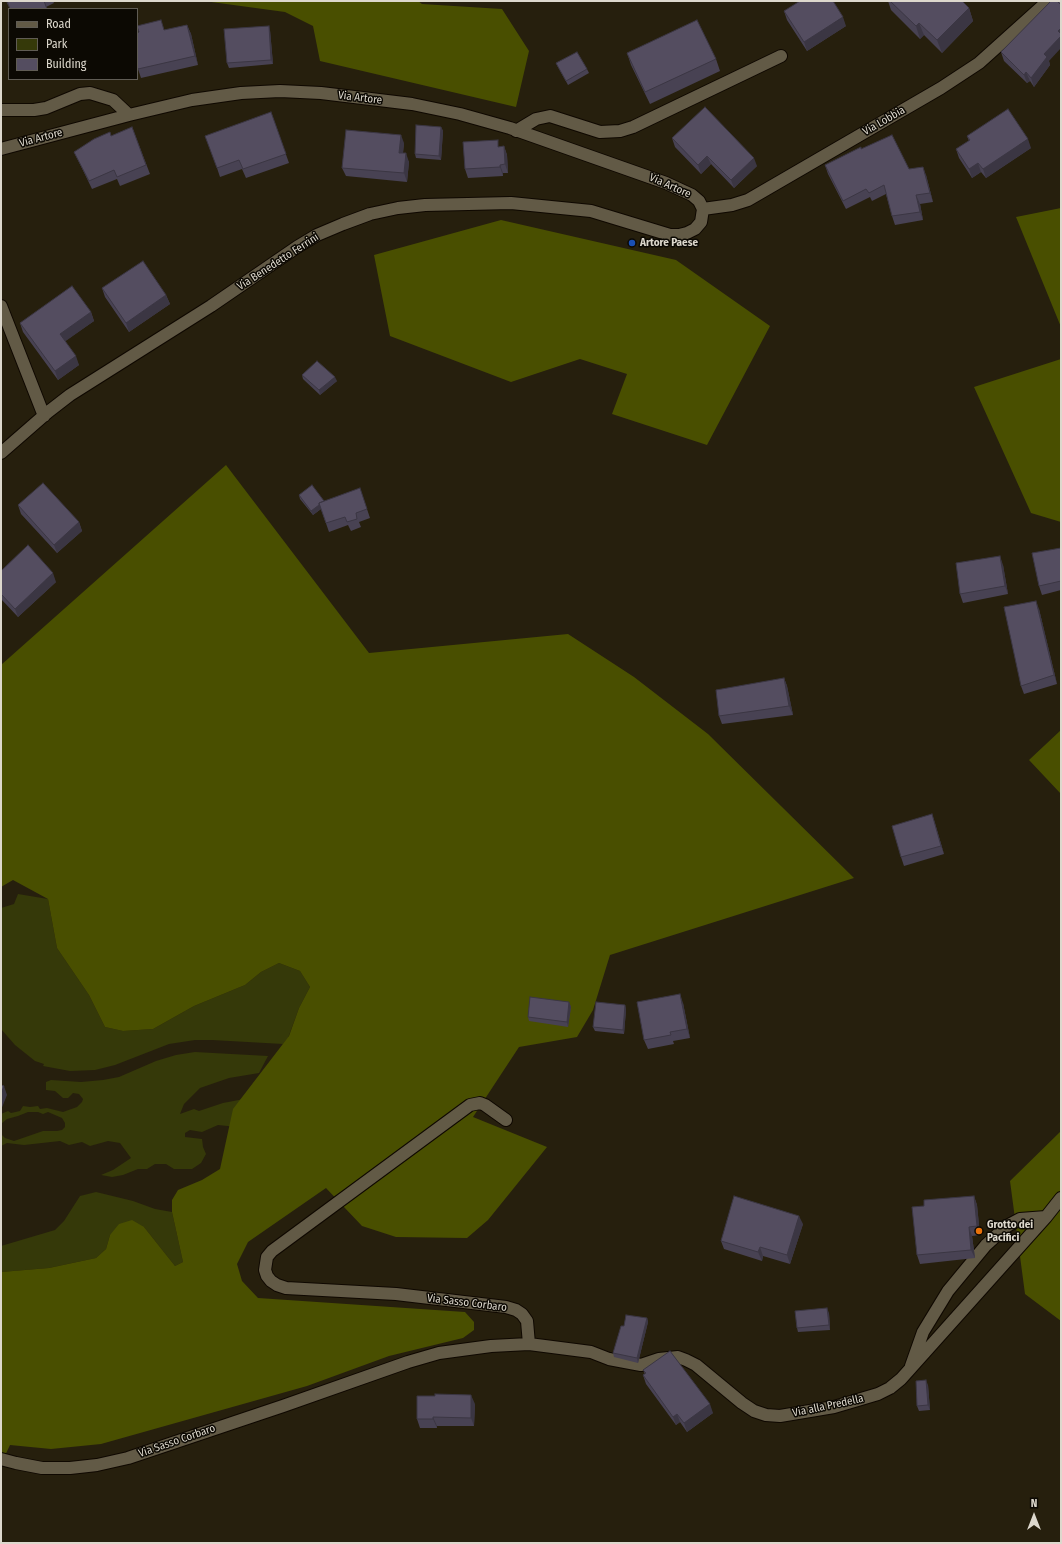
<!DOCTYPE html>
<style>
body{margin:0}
#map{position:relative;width:1062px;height:1544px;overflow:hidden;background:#261f0d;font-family:"Fira Sans Condensed",sans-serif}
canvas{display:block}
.frame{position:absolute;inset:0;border:2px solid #ddd8cd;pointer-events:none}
.legend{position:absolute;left:8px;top:8px;width:130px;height:72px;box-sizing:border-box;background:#0c0903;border:1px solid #605c54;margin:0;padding:5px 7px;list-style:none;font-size:12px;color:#ddd8cd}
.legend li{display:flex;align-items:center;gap:8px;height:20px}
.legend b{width:20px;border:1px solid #605c54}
.north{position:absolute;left:1014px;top:1496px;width:40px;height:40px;-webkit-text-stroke:3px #0c0903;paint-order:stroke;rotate:0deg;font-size:11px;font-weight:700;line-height:16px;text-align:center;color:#ddd8cd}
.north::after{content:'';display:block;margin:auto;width:14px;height:18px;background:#ddd8cd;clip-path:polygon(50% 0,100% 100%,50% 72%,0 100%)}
</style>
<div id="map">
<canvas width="1062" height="1544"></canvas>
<div class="frame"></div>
<ul class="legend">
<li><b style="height:5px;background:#625a46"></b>Road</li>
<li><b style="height:11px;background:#353909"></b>Park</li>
<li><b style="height:11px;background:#544d60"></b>Building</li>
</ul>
<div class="north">N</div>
</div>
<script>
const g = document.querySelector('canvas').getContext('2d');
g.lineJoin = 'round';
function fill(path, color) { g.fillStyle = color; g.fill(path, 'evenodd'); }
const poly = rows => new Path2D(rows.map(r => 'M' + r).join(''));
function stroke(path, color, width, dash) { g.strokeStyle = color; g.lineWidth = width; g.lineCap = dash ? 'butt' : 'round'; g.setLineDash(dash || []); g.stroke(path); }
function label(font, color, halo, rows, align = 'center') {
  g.font = font + ' "Fira Sans Condensed",sans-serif'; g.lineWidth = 3; g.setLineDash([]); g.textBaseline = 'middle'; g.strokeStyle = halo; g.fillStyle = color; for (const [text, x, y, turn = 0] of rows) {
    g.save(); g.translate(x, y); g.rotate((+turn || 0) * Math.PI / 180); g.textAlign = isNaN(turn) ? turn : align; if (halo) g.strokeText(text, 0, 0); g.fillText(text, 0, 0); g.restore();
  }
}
fill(poly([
 [18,894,48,899,57,948,89,995,105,1027,123,1031,153,1029,194,1006,245,985,261,972,279,963,300,971,310,987,299,1008,288,1038,283,1044,212,1040,195,1040,169,1044,115,1065,95,1070,70,1071,43,1066,44,1064,35,1061,15,1045,1,1029,1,908,14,904],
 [195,1052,268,1056,259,1073,229,1078,200,1088,184,1104,180,1114,194,1109,199,1111,223,1103,265,1095,247,1128,218,1125,202,1132,190,1130,185,1133,185,1137,202,1139,203,1147,206,1154,201,1163,192,1169,174,1169,166,1164,155,1164,147,1169,138,1169,123,1175,112,1177,101,1175,113,1170,131,1158,120,1143,108,1141,90,1146,82,1142,69,1145,60,1141,24,1145,7,1143,1,1146,1,1134,5,1138,14,1141,43,1131,57,1131,62,1130,65,1127,65,1123,62,1118,48,1112,43,1114,38,1112,28,1112,18,1116,7,1119,1,1124,1,1114,8,1111,11,1113,20,1111,23,1106,30,1107,38,1106,40,1109,47,1108,63,1112,77,1107,82,1102,83,1099,79,1094,73,1093,68,1098,63,1098,55,1091,46,1090,46,1082,51,1080,81,1082,103,1080,119,1077,156,1061,176,1055],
 [96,1192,133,1201,155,1209,172,1212,183,1262,175,1266,144,1227,110,1235,106,1249,96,1258,49,1268,1,1272,1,1246,55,1230,64,1221,80,1196]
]), '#353909');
fill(poly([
 [204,1,418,1,422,4,502,9,529,51,516,107,320,61,313,26,285,12],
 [1061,208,1061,327,1016,217],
 [501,220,676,260,770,326,707,445,612,414,627,374,580,359,511,382,390,336,374,255],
 [1061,359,1061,522,1031,513,974,387],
 [226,465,369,653,568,634,634,677,708,734,854,878,610,955,593,1010,577,1037,519,1047,473,1117,547,1147,488,1220,467,1238,396,1237,362,1226,326,1188,248,1242,237,1264,242,1281,258,1298,465,1312,474,1322,474,1330,463,1338,389,1356,307,1386,101,1444,51,1449,10,1445,1,1464,1,1272,49,1268,96,1258,106,1249,110,1235,119,1224,132,1220,144,1227,175,1266,183,1262,172,1212,172,1200,178,1190,202,1180,220,1169,233,1109,289,1036,299,1008,310,987,300,971,279,963,261,972,245,985,194,1006,153,1029,123,1031,105,1027,89,995,57,948,48,899,13,880,1,887,1,665],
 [1061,730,1061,794,1029,760],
 [1061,1131,1061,1321,1025,1294,1010,1181]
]), '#494f00');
const minor = poly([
 [1,110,34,110,46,108,80,94,90,93,113,100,129,115],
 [516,131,536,119,550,116,600,132,620,131,633,127,781,56],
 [1,149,129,115,192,100,241,93,280,91,321,93,412,104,460,114,510,128,666,183,692,195,699,201,703,209,701,222,695,229,687,233,679,235,670,235,591,211,511,203,425,205,398,208,370,214,343,224,317,235,297,247,211,306,70,395,48,412,1,453],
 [703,209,732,205,748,200,941,88,979,63,1048,1],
 [1,306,44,416],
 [506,1120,485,1105,480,1103,470,1105,272,1251,267,1257,265,1270,267,1276,271,1281,277,1285,286,1288,396,1294,506,1307,516,1310,522,1314,527,1321,529,1344],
 [911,1366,923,1332,948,1291,986,1245,1007,1226,1020,1219,1046,1217],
 [1,1459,16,1463,42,1468,70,1468,97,1465,128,1458,283,1406,408,1362,439,1353,491,1346,529,1344,591,1352,609,1359,641,1365,659,1359,678,1357,686,1360,696,1365,742,1403,754,1411,766,1415,780,1416,834,1407,878,1394,890,1388,901,1379,1046,1217,1061,1198]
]);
stroke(minor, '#0f0800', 14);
stroke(minor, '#625a46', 12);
fill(poly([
 [6,1,53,1,54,3,46,7,47,9,10,9],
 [888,1,962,1,969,8,973,21,942,53,924,35,920,39,891,10],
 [784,11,846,26,807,51,787,20],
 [187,25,191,34,198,65,141,78,138,69,165,30],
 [270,30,273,64,229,68,227,63],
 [1001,52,1049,61,1050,65,1034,87,1030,81,1027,83,1004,61],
 [627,53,716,59,720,71,650,104,631,65],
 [556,63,587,69,589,73,568,85,558,67],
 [271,112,289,163,246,178,242,169,220,177,217,168],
 [132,127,150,174,120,186,117,179,92,189,78,160,74,152],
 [441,127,443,131,441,160,416,158,415,154],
 [967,136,1031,148,986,178,981,172,972,178,959,158,956,149,969,141],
 [672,138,757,166,734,188,711,164,701,174,675,147],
 [404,143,403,153,409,162,407,182,346,176,342,168],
 [504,146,507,155,508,173,503,173,503,176,468,178,465,169],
 [862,149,909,169,926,175,933,202,920,204,923,220,895,225,892,216,886,194,872,201,870,197,846,209,828,174,825,165],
 [102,288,166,295,170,304,129,332,105,297],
 [91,312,94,321,65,341,79,365,58,380,23,332,20,323],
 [302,375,337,381,320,395,303,379],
 [299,495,325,501,367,509,370,518,359,522,361,527,351,531,348,525,329,532,321,509,313,515,300,499],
 [18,505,79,522,82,531,57,553,21,514],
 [1061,548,1061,590,1042,595,1039,586],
 [1003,565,1008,594,963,603,960,594],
 [1,571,56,582,18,617,1,599],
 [1039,609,1057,684,1024,694,1021,686],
 [784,678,787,686,793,715,722,724,719,716],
 [932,814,944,854,904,866,901,857],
 [569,1002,571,1007,568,1027,529,1021,528,1017],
 [683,1003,690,1038,673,1041,674,1044,648,1049,644,1040],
 [625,1005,626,1010,624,1034,595,1031,593,1027],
 [974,1196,977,1205,980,1235,972,1236,975,1258,920,1264,917,1255,924,1206],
 [803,1224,790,1264,763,1256,762,1261,724,1249,721,1241],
 [829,1313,830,1330,798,1332,797,1328],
 [647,1318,648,1322,638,1363,614,1357,613,1353,624,1326],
 [643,1370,713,1413,687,1432,680,1422,676,1425,646,1384,643,1375,645,1374],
 [928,1385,930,1410,919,1411,917,1406],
 [475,1404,474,1426,437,1426,437,1428,420,1428,417,1419]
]), '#484253');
fill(poly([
 [969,8,973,21,942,53,937,40],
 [843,17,846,26,807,51,804,42],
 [919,23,924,35,920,39,916,26],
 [187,25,191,34,198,65,195,56],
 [269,26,270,30,273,64,271,60],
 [1061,28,1061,48,1049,61,1050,65,1034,87,1031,78,1044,54,1058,31],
 [1026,72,1030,81,1027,83,1024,75],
 [441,127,443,131,441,160,439,156],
 [401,135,404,143,402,162,399,153],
 [1028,139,1031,148,986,178,983,169],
 [504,146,507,155,508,173,505,164],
 [406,153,409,162,407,182,404,173],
 [707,156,711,164,701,174,698,165],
 [754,158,757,166,734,188,731,180],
 [978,163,981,172,972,178,969,169],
 [500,165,503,173,503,176,500,167],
 [923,167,926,175,933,202,930,193],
 [916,195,920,204,923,220,920,212],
 [166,295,170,304,129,332,126,323],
 [91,312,94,321,63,343,60,334],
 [76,356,79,365,58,380,55,371],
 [335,377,337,381,320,395,319,390],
 [324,501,326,505,313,515,311,511],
 [79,522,82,531,57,553,54,545],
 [1000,556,1003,565,1008,594,1005,586],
 [53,573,56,582,18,617,15,609],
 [1036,601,1039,609,1057,684,1054,675],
 [784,678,787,686,793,715,789,706],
 [932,814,935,823,944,854,941,846],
 [680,994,683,1003,690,1038,687,1029],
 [569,1002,571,1007,568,1027,567,1022],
 [625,1005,626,1010,624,1034,623,1030],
 [4,1086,7,1095,1,1110,1,1094],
 [974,1196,977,1205,980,1235,977,1226],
 [799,1216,803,1224,790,1264,787,1255],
 [969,1227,972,1236,975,1258,971,1250],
 [760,1247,763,1256,762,1261,758,1252],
 [827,1308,829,1313,830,1330,829,1325],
 [647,1318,648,1322,638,1363,637,1358],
 [926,1380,928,1385,930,1410,928,1405],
 [471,1395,475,1404,474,1426,471,1418],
 [710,1404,713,1413,687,1432,684,1423],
 [677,1414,680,1422,676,1425,673,1417],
 [433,1417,437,1426,437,1428,433,1419]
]), '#3b3643');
const building = poly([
 [7,1,44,1,47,9,10,9,7,1],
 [800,1,833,1,843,17,804,42,784,11,800,1],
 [890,1,962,1,969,8,937,40,919,23,916,26,890,1],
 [1051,1,1057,1,1061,5,1061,28,1058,31,1061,34,1061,36,1044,54,1047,57,1031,78,1026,72,1024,75,1001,52,1051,1],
 [1057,1,1061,1,1061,5,1057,1],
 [161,20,164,30,187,25,195,56,138,69,137,66,137,33,139,32,137,26,161,20],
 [697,20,716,59,645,92,627,53,697,20],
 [269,26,271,60,227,63,224,29,269,26],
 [577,52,587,69,566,81,556,63,577,52],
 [705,107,754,158,731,180,707,156,698,165,672,138,705,107],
 [1008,109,1028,139,983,169,978,163,969,169,956,149,970,140,967,136,1008,109],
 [271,112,286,154,243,169,239,160,217,168,205,136,271,112],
 [416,125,441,127,439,156,415,154,416,125],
 [132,127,146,165,117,177,114,170,89,181,74,152,94,139,110,132,111,136,132,127],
 [346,130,401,135,399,153,406,153,404,173,342,168,346,130],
 [892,135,909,169,923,167,930,193,916,195,920,212,892,216,884,185,869,193,866,189,843,201,825,165,861,147,861,149,892,135],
 [498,140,498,147,504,146,505,164,500,165,500,167,465,169,463,142,498,140],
 [143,261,166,295,126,323,102,288,143,261],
 [72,286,91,312,60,334,76,356,55,371,20,323,72,286],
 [317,361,335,377,319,390,302,375,317,361],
 [43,483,79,522,54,545,18,505,43,483],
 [312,485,324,501,319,503,319,505,311,511,299,495,312,485],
 [360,488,367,509,356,513,357,519,347,522,345,517,326,523,319,503,360,488],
 [28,545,53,573,15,609,1,594,1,571,28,545],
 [1061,548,1061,581,1039,586,1032,553,1061,548],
 [1000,556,1005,586,960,594,956,563,1000,556],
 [1036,601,1054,675,1021,686,1004,607,1036,601],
 [784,678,789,706,719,716,716,690,784,678],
 [932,814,941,846,901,857,892,826,932,814],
 [680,994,687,1029,670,1032,671,1035,644,1040,637,1002,680,994],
 [530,997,569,1002,567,1022,528,1017,530,997],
 [596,1002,625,1005,623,1030,593,1027,596,1002],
 [1,1085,4,1086,1,1094,1,1085],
 [734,1196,799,1216,787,1255,760,1247,758,1252,721,1241,734,1196],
 [974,1196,977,1226,969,1227,971,1250,917,1255,912,1207,924,1206,924,1200,974,1196],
 [827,1308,829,1325,797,1328,795,1311,827,1308],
 [626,1315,647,1318,637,1358,613,1353,621,1326,624,1326,626,1315],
 [670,1351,710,1404,684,1423,677,1414,673,1417,643,1375,646,1373,643,1370,670,1351],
 [926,1380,928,1405,917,1406,916,1381,926,1380],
 [435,1394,471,1395,471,1418,433,1417,433,1419,417,1419,417,1396,435,1396,435,1394]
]);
fill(building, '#544d60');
stroke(building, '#3b3643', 1);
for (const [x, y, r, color] of [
 [632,243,4,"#1a4fb4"],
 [979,1231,4,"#e8710a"]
]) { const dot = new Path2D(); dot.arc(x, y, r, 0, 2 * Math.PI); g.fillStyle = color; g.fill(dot); stroke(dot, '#0c0903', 1.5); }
label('11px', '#ddd8cd', '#0c0903', [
 ["Via Artore",360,98,7],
 ["Via Lobbia",884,121,-30],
 ["Via Artore",41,138,-15],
 ["Via Artore",670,186,24],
 ["Via Benedetto Ferrini",278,262,-33],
 ["Via Sasso Corbaro",467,1303,7],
 ["Via alla Predella",828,1406,-12],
 ["Via Sasso Corbaro",177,1441,-19]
]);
label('bold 11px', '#ddd8cd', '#0c0903', [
 ["Artore Paese",640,243],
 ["Grotto dei",987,1225],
 ["Pacifici",987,1238]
], 'left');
</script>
